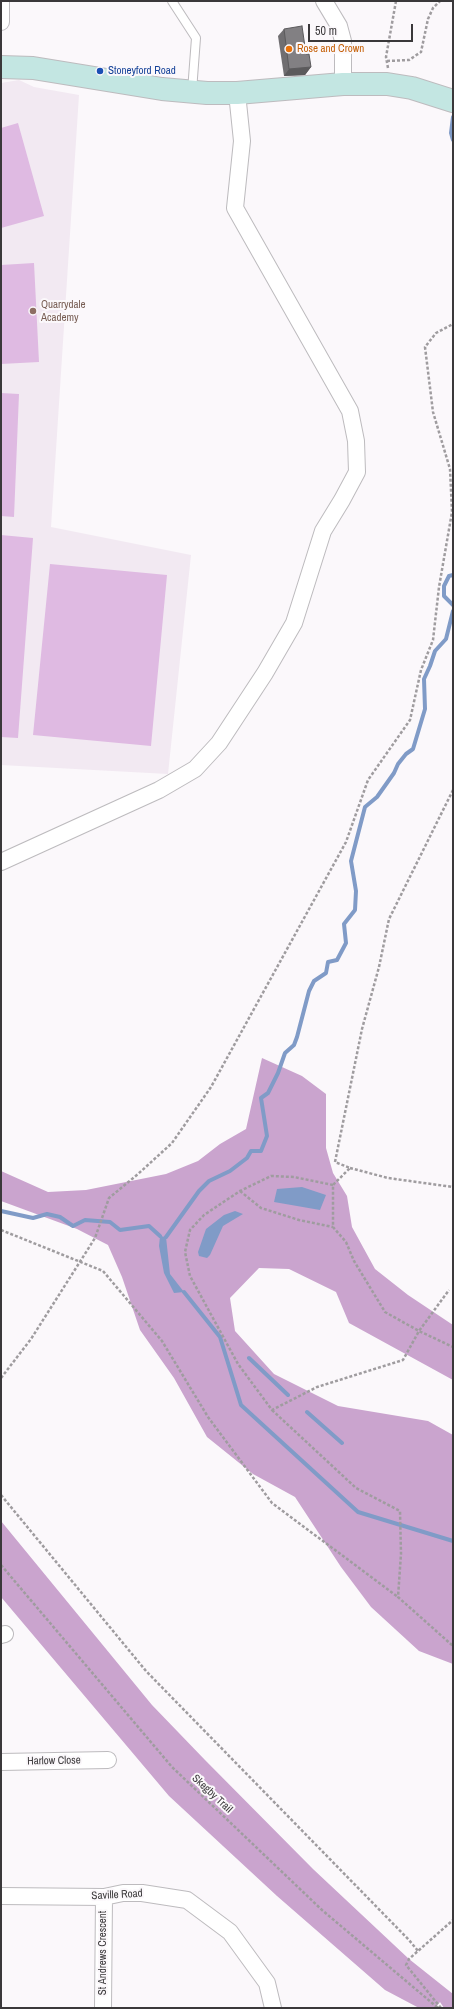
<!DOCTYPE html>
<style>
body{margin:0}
#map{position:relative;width:454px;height:2009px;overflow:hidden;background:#fbf8fb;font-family:"Archivo Narrow",sans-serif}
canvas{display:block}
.frame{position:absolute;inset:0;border:2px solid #3a383a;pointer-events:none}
.scale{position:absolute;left:308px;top:24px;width:105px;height:18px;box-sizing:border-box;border:2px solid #3a383a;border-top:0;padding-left:5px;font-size:12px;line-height:14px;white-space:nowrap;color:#3a383a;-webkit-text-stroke:3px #fbf8fb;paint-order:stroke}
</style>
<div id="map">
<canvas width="454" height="2009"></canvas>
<div class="frame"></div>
<div class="scale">50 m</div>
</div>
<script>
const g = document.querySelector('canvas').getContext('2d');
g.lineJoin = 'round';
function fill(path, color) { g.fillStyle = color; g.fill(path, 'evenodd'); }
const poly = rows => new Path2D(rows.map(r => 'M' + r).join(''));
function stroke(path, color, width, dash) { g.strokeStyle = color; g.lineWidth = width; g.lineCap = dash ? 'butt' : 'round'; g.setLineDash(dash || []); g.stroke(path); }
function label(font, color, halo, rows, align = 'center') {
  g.font = font + ' "Archivo Narrow",sans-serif'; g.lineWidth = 4; g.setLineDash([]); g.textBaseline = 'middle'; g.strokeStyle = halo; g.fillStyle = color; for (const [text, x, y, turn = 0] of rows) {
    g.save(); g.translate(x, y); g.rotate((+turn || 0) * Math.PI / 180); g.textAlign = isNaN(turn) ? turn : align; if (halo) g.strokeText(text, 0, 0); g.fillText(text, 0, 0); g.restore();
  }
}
fill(poly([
 [19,80,34,87,79,95,51,527,191,555,168,774,1,765,1,83]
]), '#f2e9f2');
fill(poly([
 [18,123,44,216,1,228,1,128],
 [34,263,39,362,1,364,1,265],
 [1,393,19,394,14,517,1,516],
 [1,535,33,538,18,738,1,737],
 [50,564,167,575,151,746,33,735]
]), '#dfbae2');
fill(poly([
 [262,1058,302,1076,326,1094,326,1148,333,1173,347,1196,352,1227,375,1269,408,1295,453,1325,453,1380,349,1323,336,1292,289,1269,259,1268,230,1298,235,1331,274,1374,338,1406,428,1421,453,1435,453,1664,419,1651,371,1607,341,1567,295,1497,253,1474,207,1437,174,1378,140,1330,122,1277,108,1245,77,1229,1,1201,1,1171,48,1192,86,1190,166,1174,198,1161,220,1144,246,1129],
 [1,1521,152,1705,205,1760,313,1869,409,1959,453,1994,453,2008,444,2008,440,2002,435,2008,419,2008,385,1990,277,1896,169,1796,1,1597]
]), '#caa4ce');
fill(poly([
 [302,1187,326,1195,320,1210,274,1202,277,1189],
 [235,1211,243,1214,223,1226,210,1255,207,1258,199,1256,198,1252,206,1229,224,1215],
 [160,1236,166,1237,170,1274,184,1292,174,1293,164,1273,159,1246]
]), '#809bc7');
stroke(poly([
 [453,117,451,133,453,140],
 [453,575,449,576,444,586,444,596,453,605],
 [1,1211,33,1218,47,1214,60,1217,73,1226,85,1220,110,1222,120,1230,149,1226,160,1236],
 [166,1237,199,1191,209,1181,230,1171,247,1158,251,1151,261,1151,267,1136,261,1098,268,1093,278,1073,285,1053,294,1045,297,1037,309,991,314,981,326,973,328,962,337,960,346,943,344,924,355,910,356,891,351,861,365,807,377,797,394,773,398,764,406,754,413,749,425,709,424,679,430,666,435,651,446,639,453,611],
 [184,1292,220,1337,241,1405,358,1512,453,1541],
 [249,1358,288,1395],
 [307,1412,342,1443]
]), '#809bc7', 4);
const lane = poly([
 [172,1,196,38,192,91]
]);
const street = poly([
 [324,1,339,26,343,41,343,84],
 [1,22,1,1],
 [1,862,159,790,195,769,219,743,265,673,294,623,323,531,342,500,357,472,356,441,350,411,235,208,242,141,237,93],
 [1,1635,5,1634],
 [1,1762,108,1760],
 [1,1896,104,1897,123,1893,142,1893,187,1900,230,1932,267,1983,273,2008],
 [103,2008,104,1897]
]);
const secondary = poly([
 [1,67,33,68,162,89,207,93,237,93,343,84,387,84,412,88,453,101]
]);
stroke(lane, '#bdbbbe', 10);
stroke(street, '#bdbbbe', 18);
stroke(secondary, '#bdbbbe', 24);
stroke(poly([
 [387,61,409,60,421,52,428,19,433,8,440,1],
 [388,68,386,57,396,1],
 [453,790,389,919,379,967,362,1029,335,1162,350,1168,333,1185,333,1227,346,1242,354,1261,385,1312,419,1331,453,1347],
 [350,1168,388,1178,453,1187],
 [333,1185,294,1177,271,1176,240,1191,204,1215,190,1230,185,1252,190,1276,238,1364,272,1410,317,1387,403,1360,419,1331,449,1290],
 [240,1191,261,1208,299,1220,333,1227],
 [1,1230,103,1271,162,1341,208,1417,272,1503,398,1597],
 [1,1378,31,1339,95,1238,109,1198,138,1174,172,1143,211,1087,346,842,368,780,410,720,421,670,433,640,439,587,452,512,450,469,433,412,425,347,436,333,453,324],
 [272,1410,356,1488,400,1511,401,1554,398,1597,453,1646],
 [1,1495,146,1671,409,1940,418,1951],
 [1,1565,172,1767,322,1910,438,2008],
 [441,2008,406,1965,409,1959,453,1920]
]), '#9f9c9f', 2.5, [3, 2]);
stroke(lane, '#fff', 8);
stroke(street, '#fff', 16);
stroke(secondary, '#c3e6e2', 22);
fill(poly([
 [284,29,306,54,311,67,305,75,284,76,278,36]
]), '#706e71');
fill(poly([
 [311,67,305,75,284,76,289,69]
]), '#5b5a5c');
const building = poly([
 [302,26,306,54,309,54,311,67,289,69,284,29,302,26]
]);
fill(building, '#828083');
stroke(building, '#5b5a5c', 1);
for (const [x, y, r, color] of [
 [289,49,4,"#e8710a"],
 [100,71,4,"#1a4fb4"],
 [33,311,4,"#8d6e63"]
]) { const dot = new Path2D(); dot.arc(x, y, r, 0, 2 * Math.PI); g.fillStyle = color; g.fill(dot); stroke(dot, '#fbf8fb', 1.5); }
label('11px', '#c56008', '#fbf8fb', [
 ["Rose and Crown",297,49]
], 'left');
label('11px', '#164399', '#fbf8fb', [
 ["Stoneyford Road",108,71]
], 'left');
label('11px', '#785e54', '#fbf8fb', [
 ["Quarrydale",41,305],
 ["Academy",41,318]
], 'left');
label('11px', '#3a383a', '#fbf8fb', [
 ["Harlow Close",54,1761,-1],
 ["Skegby Trail",212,1794,43],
 ["Saville Road",117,1895,-3],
 ["St Andrews Crescent",103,1953,-90]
]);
</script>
